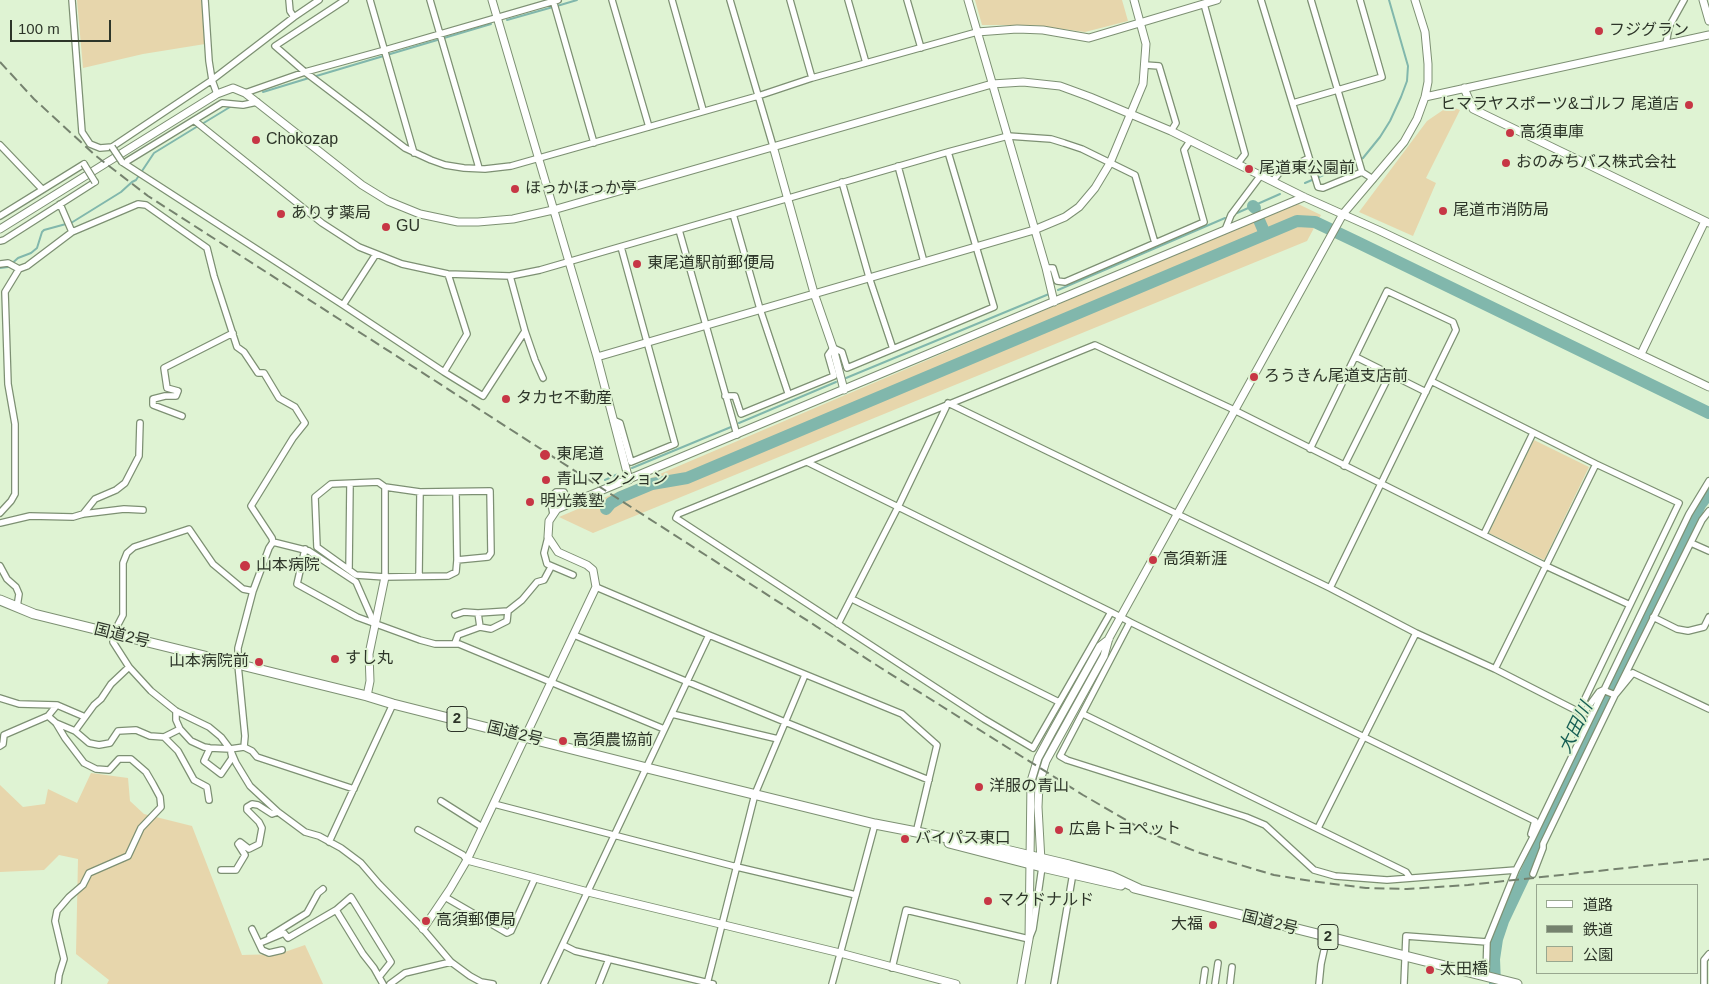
<!DOCTYPE html>
<meta charset="utf-8">
<style>
body{margin:0}
#map{position:relative;width:1709px;height:984px;overflow:hidden;background:#dff3d3;font-family:Helvetica,"Noto Sans JP",sans-serif}
canvas{display:block}
.legend{position:absolute;left:1536px;top:884px;width:162px;height:90px;box-sizing:border-box;background:#dff3d3;border:1px solid #98a78f;margin:0;padding:6px 9px;list-style:none;font-size:15px;color:#2d3529}
.legend li{display:flex;align-items:center;gap:10px;height:25px}
.legend b{width:25px;border:1px solid #98a78f}
.scale{position:absolute;left:10px;top:20px;width:101px;height:22px;box-sizing:border-box;border:2px solid #2d3529;border-top:0;padding-left:6px;font-size:15px;line-height:18px;white-space:nowrap;color:#2d3529;-webkit-text-stroke:4px #dff3d3;paint-order:stroke}
</style>
<div id="map">
<canvas width="1709" height="984"></canvas>
<ul class="legend">
<li><b style="height:6px;background:#fff"></b>道路</li>
<li><b style="height:6px;background:#75826e"></b>鉄道</li>
<li><b style="height:14px;background:#e7d6ac"></b>公園</li>
</ul>
<div class="scale">100 m</div>
</div>
<script>
const g = document.querySelector('canvas').getContext('2d');
g.lineJoin = 'round';
function fill(path, color) { g.fillStyle = color; g.fill(path, 'evenodd'); }
const poly = rows => new Path2D(rows.map(r => 'M' + r).join(''));
function stroke(path, color, width, dash) { g.strokeStyle = color; g.lineWidth = width; g.lineCap = dash ? 'butt' : 'round'; g.setLineDash(dash || []); g.stroke(path); }
function label(font, color, halo, rows, align = 'center') {
  g.font = font + ' Helvetica,"Noto Sans JP",sans-serif'; g.lineWidth = 4; g.setLineDash([]); g.textBaseline = 'middle'; g.strokeStyle = halo; g.fillStyle = color; for (const [text, x, y, turn = 0] of rows) {
    g.save(); g.translate(x, y); g.rotate((+turn || 0) * Math.PI / 180); g.textAlign = isNaN(turn) ? turn : align; if (halo) g.strokeText(text, 0, 0); g.fillText(text, 0, 0); g.restore();
  }
}
fill(poly([
 [77,0,202,0,205,44,143,54,83,68],
 [975,0,1122,0,1128,21,1085,32,1033,25,982,25],
 [1449,106,1460,110,1426,178,1436,183,1413,236,1359,212,1427,121],
 [1296,203,1321,215,1307,241,593,533,559,517],
 [1534,440,1589,467,1544,560,1489,533],
 [91,773,128,778,130,801,144,814,192,826,242,955,279,954,305,945,323,984,107,984,109,980,76,954,78,859,59,855,44,870,0,872,0,785,23,807,45,804,48,789,77,803]
]), '#e7d6ac');
stroke(poly([
 [557,6,577,0],
 [507,20,553,7],
 [313,77,491,24],
 [263,92,309,78],
 [202,124,230,107],
 [1305,183,1363,158,1380,137,1390,121,1401,97,1407,81,1408,66,1389,0],
 [1237,213,1280,194],
 [71,223,121,192,132,182,136,180,154,153,198,126],
 [0,268,8,267,18,258,31,253,37,248,42,232,44,230,66,224],
 [1058,290,1225,218],
 [846,378,1049,294],
 [739,423,836,382],
 [632,468,731,427],
 [605,480,618,474]
]), '#81b7ac', 2);
stroke(poly([
 [1253,206,1255,208],
 [1259,220,1265,234],
 [606,509,611,503,621,497,652,484,687,478,1297,221,1315,222,1357,242,1709,413],
 [1495,984,1494,959,1497,939,1503,921,1700,505,1709,493]
]), '#81b7ac', 12);
const minor = poly([
 [72,0,82,132,90,144,100,148,112,147,212,80,294,17,319,0],
 [205,0,209,61,212,80,217,94],
 [289,0,290,11,294,17],
 [345,0,275,46,305,72,405,148,431,160,445,165,464,168,485,169,511,166,758,96,812,78,977,32],
 [370,0,414,153],
 [430,0,479,168],
 [553,0,594,143],
 [612,0,649,127],
 [672,0,703,110],
 [730,0,773,146],
 [790,0,812,78],
 [848,0,866,63],
 [907,0,921,48],
 [1261,0,1318,187,1323,188,1362,172],
 [1311,0,1362,172,1373,179],
 [1204,4,1245,154,1238,163],
 [1666,44,1669,27,1684,0],
 [1145,65,1159,66,1176,123,1171,131],
 [245,93,305,72,385,50,558,0],
 [1293,103,1382,77,1360,0],
 [195,121,322,223,359,247,402,264,448,274,510,276,540,270,948,152,1008,136,1051,139,1064,143,1082,149,1135,175,1155,243],
 [0,145,42,189],
 [122,162,343,305,444,372,483,396,525,331],
 [124,163,222,103,243,105,257,102],
 [898,166,924,262],
 [1273,181,1279,173,1309,158],
 [842,182,869,277,893,349],
 [60,204,72,232],
 [733,214,760,309,788,393],
 [0,216,84,164],
 [679,230,737,435],
 [1225,230,1231,215,1261,175],
 [0,241,4,240,95,182],
 [0,264,8,263,19,269,27,266,72,232,138,204,146,205,207,248,214,276,237,347,244,352,258,373,264,373,279,398,295,407,305,423,293,438,251,506,272,538,273,542],
 [1046,268,1053,268,1057,281,1065,282,1204,222,1184,150,1190,141],
 [510,276,525,331,535,360,543,378],
 [343,305,376,254],
 [1356,357,1426,392],
 [444,372,467,334,448,274],
 [1431,381,1596,464,1679,503,1579,711],
 [725,396,735,396,741,414,834,376,828,355,833,348,842,352,847,368,994,307,948,152],
 [182,416,153,405,153,399,165,396,176,396,178,391,167,388,164,368,233,333],
 [613,420,620,423,631,462,675,444,621,247],
 [1310,449,1387,291,1453,322,1456,330,1330,588],
 [807,462,1111,612],
 [1344,466,1390,374],
 [385,487,420,492,490,491,491,553,488,557,457,560],
 [0,513,11,501,15,494,15,424,8,384,5,292,19,269],
 [83,514,95,499,116,490,125,483,139,456,140,423],
 [553,514,550,498,556,492,564,492,569,504],
 [0,523,30,516,73,517,83,514,124,509,143,510],
 [1484,534,1533,433],
 [548,537,544,553,547,564,573,575],
 [1691,543,1709,551],
 [305,549,297,584,357,617,420,640,435,644,459,644,664,729],
 [0,566,7,579,16,587,19,594,17,607],
 [349,570,350,484],
 [419,576,420,492],
 [385,577,385,487,378,482,331,484,315,497,317,547,356,575,385,577,448,576,456,572,457,560,456,493],
 [596,587,709,635,902,714,937,745,916,833],
 [253,591,243,589,213,564,189,529,134,547,127,553,123,563,123,615,113,634,113,642,129,667,151,691,176,711,209,727,221,737,230,749,236,763,250,786,278,812,305,832,319,836,341,848,361,863,379,884,423,929,451,962,470,976,481,982,493,984],
 [852,599,1059,702],
 [478,613,480,627],
 [455,615,464,612,478,613,508,611],
 [1653,617,1677,629,1688,631,1704,627,1709,617],
 [1130,622,1535,821,1531,834],
 [838,624,898,507,948,403,1330,588,1416,633,1495,669,1583,714,1599,692,1603,690,1615,695,1633,673],
 [574,635,785,722,929,780],
 [455,643,458,635,480,627,491,629,507,621,508,611,522,600,537,582,544,580,551,567],
 [1495,669,1596,464],
 [1629,674,1633,673,1709,709],
 [0,698,19,704,57,705],
 [176,711,176,720,180,729,191,741,204,747,210,748,230,749,244,747,245,736,238,665,238,648,253,591,269,548,273,542,309,551,356,582,374,623],
 [672,714,778,739],
 [1083,714,1406,872,1410,878],
 [48,716,56,723,65,738,84,763,96,769,109,770,119,759,131,759,146,772,153,784,160,797,161,807,141,828,128,856,89,873,83,885,69,897,57,911,55,921,64,959,59,975,58,984],
 [56,723,75,731,89,743,99,745,110,743,118,731,136,730,150,736,164,737,180,729],
 [75,731,94,705,101,699,111,684,129,667],
 [164,737,178,751,194,780,207,787,209,800],
 [1578,739,1583,714],
 [0,746,3,744,4,735,48,716,57,705,85,717],
 [244,747,252,751,257,757,354,789],
 [210,748,204,761,221,774,232,758,231,753],
 [441,801,482,827],
 [494,804,737,867,856,895],
 [1318,828,1416,633],
 [418,830,463,855,467,860],
 [329,842,393,704],
 [221,870,236,870,245,855,238,844,240,842,249,849,259,844,262,828,259,822,247,810,247,807,252,804,258,805,272,814,278,812],
 [1516,870,1387,880,1335,876,1314,870,1265,825,1246,817,1067,760,1060,756,1130,622,1111,612,1033,748,984,719,676,518,678,514,1095,345,1230,408,1546,566,1630,605],
 [1533,874,1543,848,1543,844,1615,695,1702,520,1709,511],
 [445,897,507,933,511,931,535,878],
 [336,910,363,954,374,968,383,984],
 [252,929,262,950,269,953,282,950],
 [270,936,307,913,318,893,323,889],
 [260,943,284,933,288,938,336,910,351,897,391,962,379,977],
 [563,945,575,951,713,984],
 [892,968,906,910,1029,939,1033,929,1042,867],
 [1486,976,1487,942,1516,870,1532,839,1689,514,1709,481],
 [390,984,405,973,451,962],
 [544,984,709,635],
 [599,984,609,959],
 [707,984,755,794,805,675],
 [832,984,875,824],
 [1054,984,1073,873],
 [1203,984,1205,970],
 [1215,984,1218,963],
 [1230,984,1232,967],
 [1319,984,1321,964,1327,937],
 [1404,984,1406,936,1487,942],
 [1704,984,1704,960,1709,954]
]);
const tertiary = poly([
 [492,0,597,357,629,480],
 [968,0,1046,268,1054,302],
 [1703,0,1709,21],
 [977,32,1017,29,1043,30,1089,38,1217,0],
 [1464,88,1473,109,1709,223],
 [1425,97,1709,35],
 [773,146,814,293,833,348,844,390],
 [0,229,217,94,233,88,245,93,362,185,388,201,420,214,458,222,478,222,513,219,553,210,992,84,1023,82,1060,86,1090,97,1171,131,1304,197,1378,230,1709,387],
 [1641,354,1705,221],
 [597,357,1034,230,1065,217,1079,207,1095,188,1110,163,1143,84,1146,44,1134,0],
 [367,696,370,681,369,654,385,577],
 [467,860,588,892,840,953,956,984],
 [1041,861,1038,807,1039,784,1046,761,1104,656,1109,638,1343,214,1404,142,1417,119,1425,97,1428,82,1428,64,1425,32,1415,0],
 [423,929,450,889,467,860,596,587,593,570,587,565,558,552,548,537,549,521,557,509,1304,197],
 [1021,984,1029,939,1031,781,1038,758,1052,732,1100,646,1109,639]
]);
const trunk = poly([
 [0,600,34,614,367,696,393,704,647,768,875,824,989,846,1069,865,1111,876,1139,889],
 [949,843,1042,867,1121,885],
 [1134,888,1517,984]
]);
stroke(minor, '#7d9073', 8);
stroke(tertiary, '#7d9073', 9);
stroke(trunk, '#7d9073', 11);
stroke(minor, '#fff', 5.5);
stroke(tertiary, '#fff', 7);
stroke(trunk, '#fff', 9);
stroke(poly([
 [0,62,34,99,96,156,148,196,881,668,1083,795,1147,832,1200,853,1274,875,1311,881,1366,888,1407,889,1468,885,1709,859]
]), '#75826e', 2, [10, 5]);
const minorBridge = poly([
 [112,147,122,162],
 [84,164,95,182]
]);
stroke(minorBridge, '#7d9073', 8, []);
stroke(minorBridge, '#fff', 5.5);
for (const [x, y, r, color] of [
 [1599,31,5,"#c73645"],
 [1689,105,5,"#c73645"],
 [1510,133,5,"#c73645"],
 [256,140,5,"#c73645"],
 [1506,163,5,"#c73645"],
 [1249,169,5,"#c73645"],
 [515,189,5,"#c73645"],
 [1443,211,5,"#c73645"],
 [281,214,5,"#c73645"],
 [386,227,5,"#c73645"],
 [637,264,5,"#c73645"],
 [1254,377,5,"#c73645"],
 [506,399,5,"#c73645"],
 [545,455,6,"#c73645"],
 [546,480,5,"#c73645"],
 [530,502,5,"#c73645"],
 [1153,560,5,"#c73645"],
 [245,566,6,"#c73645"],
 [335,659,5,"#c73645"],
 [259,662,5,"#c73645"],
 [563,741,5,"#c73645"],
 [979,787,5,"#c73645"],
 [1059,830,5,"#c73645"],
 [905,839,5,"#c73645"],
 [988,901,5,"#c73645"],
 [426,921,5,"#c73645"],
 [1213,925,5,"#c73645"],
 [1430,970,5,"#c73645"]
]) { const dot = new Path2D(); dot.arc(x, y, r, 0, 2 * Math.PI); g.fillStyle = color; g.fill(dot); stroke(dot, '#dff3d3', 2); }
for (const [x, y, w] of [
 [457,719,20],
 [1328,937,20]
]) { const box = new Path2D(); box.roundRect(x - w / 2, y - 12.5, w, 25, 4); g.fillStyle = '#dff3d3'; g.fill(box); stroke(box, '#2d3529', 1); }
label('bold 15px', '#2d3529', null, [
 ["2",457,719],
 ["2",1328,937]
]);
label('16px', '#2d3529', '#dff3d3', [
 ["フジグラン",1609,31],
 ["ヒマラヤスポーツ&ゴルフ 尾道店",1679,105,"right"],
 ["高須車庫",1520,133],
 ["Chokozap",266,140],
 ["おのみちバス株式会社",1516,163],
 ["尾道東公園前",1259,169],
 ["ほっかほっか亭",525,189],
 ["尾道市消防局",1453,211],
 ["ありす薬局",291,214],
 ["GU",396,227],
 ["東尾道駅前郵便局",647,264],
 ["ろうきん尾道支店前",1264,377],
 ["タカセ不動産",516,399],
 ["東尾道",556,455],
 ["青山マンション",556,480],
 ["明光義塾",540,502],
 ["高須新涯",1163,560],
 ["山本病院",256,566],
 ["すし丸",345,659],
 ["山本病院前",249,662,"right"],
 ["高須農協前",573,741],
 ["洋服の青山",989,787],
 ["広島トヨペット",1069,830],
 ["バイパス東口",915,839],
 ["マクドナルド",998,901],
 ["高須郵便局",436,921],
 ["大福",1203,925,"right"],
 ["太田橋",1440,970]
], 'left');
label('16px', '#2d3529', '#dff3d3', [
 ["国道2号",122,636,14],
 ["国道2号",515,734,14],
 ["国道2号",1270,923,14]
]);
label('italic 18px', '#165e53', '#dff3d3', [
 ["大田川",1576,728,-64]
]);
</script>
